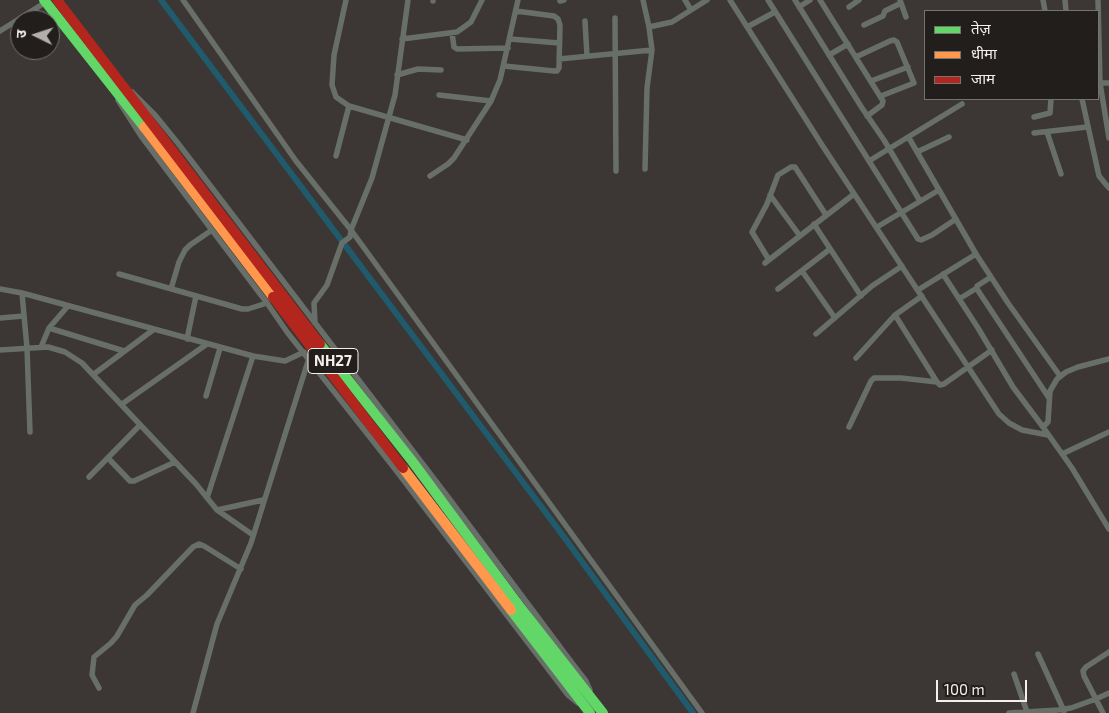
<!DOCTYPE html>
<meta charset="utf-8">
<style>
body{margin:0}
#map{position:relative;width:1109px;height:713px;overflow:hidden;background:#3c3734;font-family:"Exo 2","Noto Sans Devanagari",sans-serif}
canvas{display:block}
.legend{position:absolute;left:924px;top:10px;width:175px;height:90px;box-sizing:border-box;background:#221e1c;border:1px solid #76726f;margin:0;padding:6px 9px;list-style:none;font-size:15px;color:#f5efec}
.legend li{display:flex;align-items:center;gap:10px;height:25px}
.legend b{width:25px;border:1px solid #76726f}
.north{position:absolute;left:10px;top:10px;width:50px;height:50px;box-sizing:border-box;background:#221e1c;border:1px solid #76726f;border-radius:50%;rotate:274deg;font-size:14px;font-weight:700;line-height:20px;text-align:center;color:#f5efec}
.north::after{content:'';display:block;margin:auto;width:18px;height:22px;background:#b4afac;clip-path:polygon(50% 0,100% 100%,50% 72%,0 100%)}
.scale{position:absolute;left:936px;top:680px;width:91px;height:22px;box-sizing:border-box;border:2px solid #f5efec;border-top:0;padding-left:6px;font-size:15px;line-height:18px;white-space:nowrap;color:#f5efec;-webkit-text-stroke:4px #221e1c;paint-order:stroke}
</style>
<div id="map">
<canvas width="1109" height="713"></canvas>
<ul class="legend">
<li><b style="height:6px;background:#63d668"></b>तेज़</li>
<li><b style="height:6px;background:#ff974d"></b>धीमा</li>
<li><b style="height:6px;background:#b3261e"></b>जाम</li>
</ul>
<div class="north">उ</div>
<div class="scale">100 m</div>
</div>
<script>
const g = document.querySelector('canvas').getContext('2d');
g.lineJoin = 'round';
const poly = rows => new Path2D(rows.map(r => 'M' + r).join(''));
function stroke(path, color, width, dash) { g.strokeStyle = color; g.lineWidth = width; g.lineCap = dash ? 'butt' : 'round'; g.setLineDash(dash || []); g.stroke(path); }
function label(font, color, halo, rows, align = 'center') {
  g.font = font + ' "Exo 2",sans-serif'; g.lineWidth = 4; g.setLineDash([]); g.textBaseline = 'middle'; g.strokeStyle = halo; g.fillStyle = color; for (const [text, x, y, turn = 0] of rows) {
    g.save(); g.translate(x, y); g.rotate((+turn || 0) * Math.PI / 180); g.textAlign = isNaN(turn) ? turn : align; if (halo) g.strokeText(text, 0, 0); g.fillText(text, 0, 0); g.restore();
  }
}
stroke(poly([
 [161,0,558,529,693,713]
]), '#1f5b6d', 6);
stroke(poly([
 [183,0,296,161,351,230,702,713],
 [346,0,334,55,332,85,336,97,349,106,467,140],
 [643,0,649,27,652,50,647,88,645,169],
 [685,0,691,10],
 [730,0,822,145,999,414,1009,423,1022,430,1048,435],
 [768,0,918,239,921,240,932,235,956,219],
 [795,0,862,108,884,140,920,201],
 [820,0,883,101,882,105,867,116],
 [900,0,906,17],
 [1043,0,1045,11],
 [1065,0,1066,11],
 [1098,0,1100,83,1109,138],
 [433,1,433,0],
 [560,1,564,0],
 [799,7,810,0],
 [849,7,859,0],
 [615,18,616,171],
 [585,21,587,56],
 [864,25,883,16,885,11,901,3],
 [649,27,672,22,707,0],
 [747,27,775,12],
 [0,31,46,2],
 [452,33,454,47,457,49,508,48],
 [402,39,457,32,471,22,482,0],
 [510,39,559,43],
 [829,55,848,44],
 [856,57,890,41,894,40,897,42,914,83,881,96],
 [559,59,652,50],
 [504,66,554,71,557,71,559,68,560,25,558,19,554,16,516,11],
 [397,75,418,69,441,70],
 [871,81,908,67],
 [1100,83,1109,83],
 [132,92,155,115,177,142,451,501,572,663,586,681,590,690],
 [439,95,491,101],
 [1082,99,1099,176,1109,188],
 [118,100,141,136,267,303,287,332,395,469,568,695,578,703],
 [1034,117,1050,113,1051,99],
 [1047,132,1061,174],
 [1034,133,1087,127],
 [909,138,976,254,1008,303,1060,376],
 [917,152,949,137],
 [336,156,349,106],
 [869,161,962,104],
 [430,176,448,164,454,158,491,101,500,80,518,0],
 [770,195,800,236],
 [814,224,861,296],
 [877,227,939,190],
 [769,260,752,232,767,204,778,175,791,167,795,167,826,215],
 [765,263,854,194],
 [802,271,835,318],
 [119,274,242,309,248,309,267,303],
 [943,274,978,328,1013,387,1043,427],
 [991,277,977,286,977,289,1049,398],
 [0,289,22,293,253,356,285,361,304,352],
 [171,289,179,262,185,250,190,245,212,230],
 [778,289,830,249],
 [918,290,976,254],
 [22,293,27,348,30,432],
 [959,299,977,288],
 [895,315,937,382,940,385,944,384,992,350],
 [0,318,24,316],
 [315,323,314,303,327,285,342,243,350,237,351,230,372,178,395,95,408,0],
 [49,328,124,351],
 [816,334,872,286,902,266],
 [187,339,196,296],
 [41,347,49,328,68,306],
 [0,350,48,347,65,352,82,363,196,484,217,510,253,535],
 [856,358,895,315,922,296],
 [1109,359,1078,367,1066,372,1057,379,1050,391,1048,422,1043,427,1072,468,1109,529],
 [94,374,153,330],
 [206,396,220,348],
 [122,404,207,344],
 [849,427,871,381,874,378,901,378,937,382],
 [1062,454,1109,432],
 [108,458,130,481,134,481,175,462],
 [89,477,140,425],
 [207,498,253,356],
 [217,510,263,500],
 [1038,654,1064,711],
 [1014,674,1027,712],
 [99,688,92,675,94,657,111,643,117,636,135,605,147,595,193,547,199,544,204,546,241,569],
 [193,713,217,624,251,543,309,358],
 [1009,713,1058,710,1071,708,1096,699,1109,693],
 [1103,713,1084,676,1083,671,1086,667,1109,652]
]), '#686f69', 5.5);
stroke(poly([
 [44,0,144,127],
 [517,603,603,713],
 [511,610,590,713]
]), '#63d668', 10);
stroke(poly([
 [57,0,149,120]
]), '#b3261e', 10);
stroke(poly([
 [320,344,412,461,517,603]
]), '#63d668', 10);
stroke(poly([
 [144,127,273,297],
 [403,468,511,610]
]), '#ff974d', 10);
stroke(poly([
 [149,120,320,344],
 [273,297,403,468]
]), '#b3261e', 10);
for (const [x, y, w] of [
 [333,361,50]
]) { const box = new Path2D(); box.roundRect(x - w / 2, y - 12.5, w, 25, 4); g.fillStyle = '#221e1c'; g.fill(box); stroke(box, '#f5efec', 1); }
label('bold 15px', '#f5efec', null, [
 ["NH27",333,361]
]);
</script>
